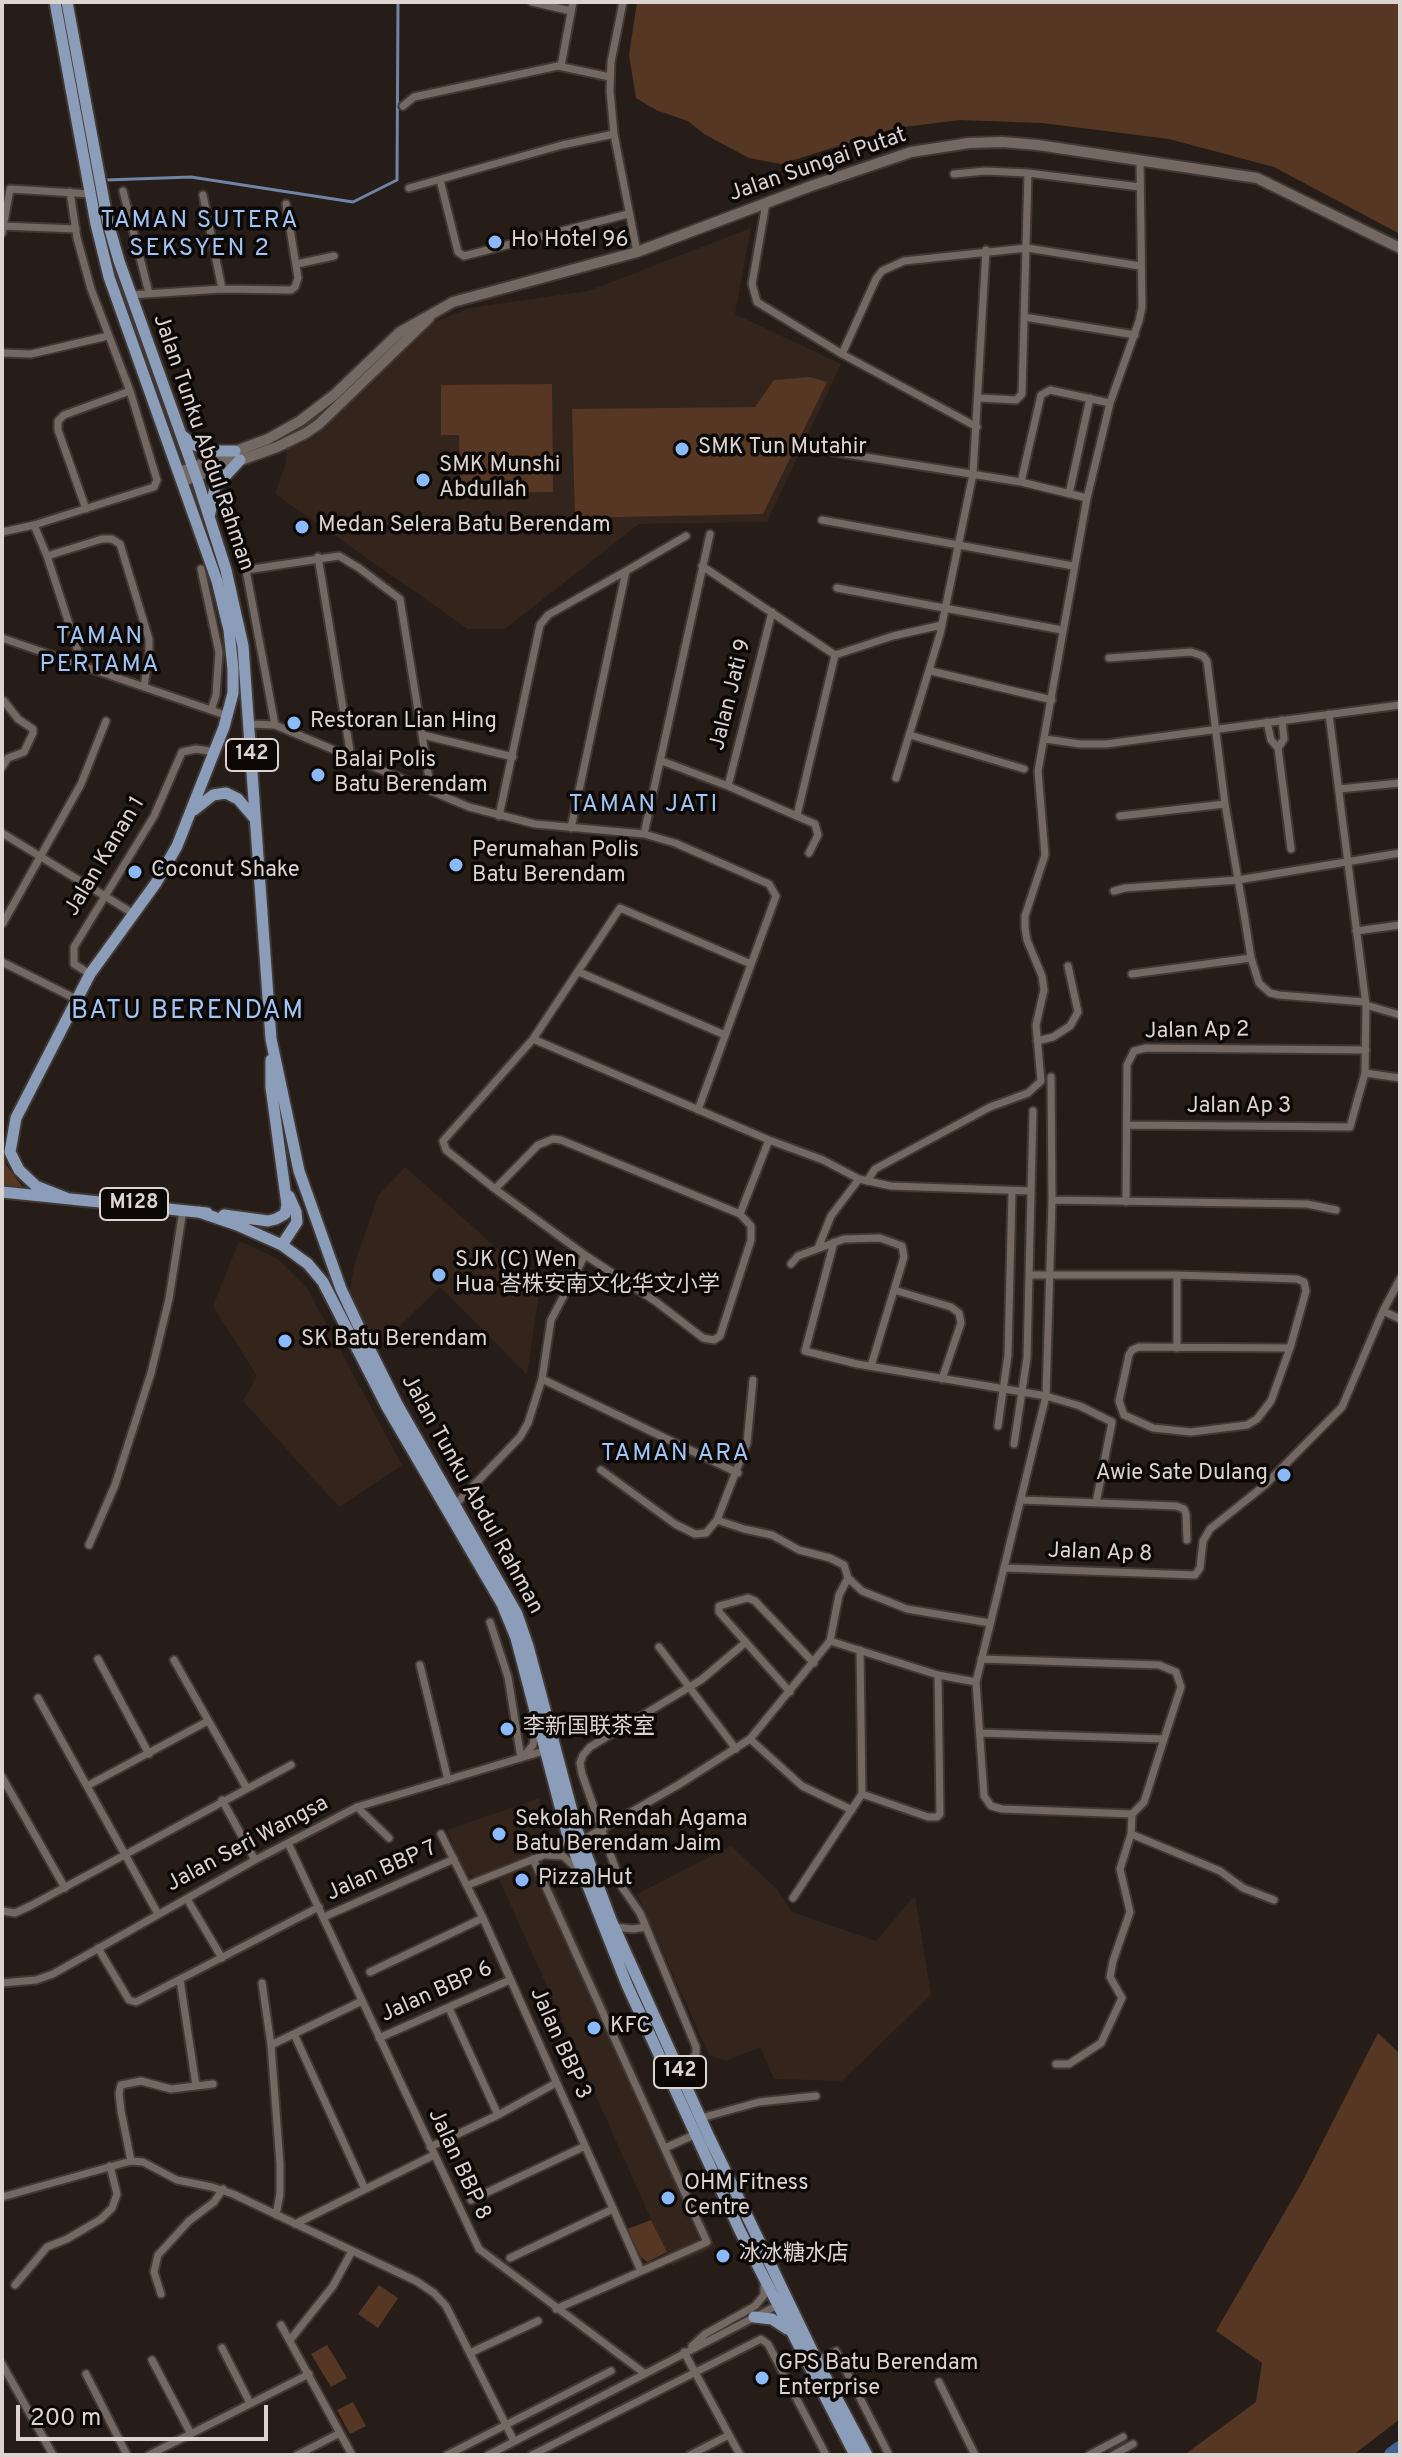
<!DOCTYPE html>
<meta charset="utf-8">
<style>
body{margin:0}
#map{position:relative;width:1402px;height:2457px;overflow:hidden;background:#261d18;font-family:Overpass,sans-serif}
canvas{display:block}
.frame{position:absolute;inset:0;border:4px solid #dbd4d1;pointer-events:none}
.scale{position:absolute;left:16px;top:2405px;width:252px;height:36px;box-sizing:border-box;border:4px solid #dbd4d1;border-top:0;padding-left:10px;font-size:24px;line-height:28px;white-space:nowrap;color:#dbd4d1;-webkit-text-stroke:6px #0c0806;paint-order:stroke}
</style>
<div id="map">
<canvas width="1402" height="2457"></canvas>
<div class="frame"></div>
<div class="scale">200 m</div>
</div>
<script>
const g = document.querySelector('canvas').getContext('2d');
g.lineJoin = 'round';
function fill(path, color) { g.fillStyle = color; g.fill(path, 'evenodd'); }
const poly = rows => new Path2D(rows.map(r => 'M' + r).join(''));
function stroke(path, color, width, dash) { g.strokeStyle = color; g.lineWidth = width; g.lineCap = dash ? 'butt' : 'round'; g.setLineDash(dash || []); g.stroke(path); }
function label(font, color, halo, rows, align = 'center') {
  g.font = font + ' Overpass,"Noto Sans SC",sans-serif'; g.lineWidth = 7; g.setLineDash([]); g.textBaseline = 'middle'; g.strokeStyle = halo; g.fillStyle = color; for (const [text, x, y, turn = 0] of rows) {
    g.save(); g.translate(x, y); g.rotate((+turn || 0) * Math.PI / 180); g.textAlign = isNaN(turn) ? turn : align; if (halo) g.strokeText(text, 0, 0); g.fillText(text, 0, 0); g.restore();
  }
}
fill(poly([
 [751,228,735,314,841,364,767,522,639,524,505,629,468,629,275,494,285,466,287,450,313,438,435,322,469,308,588,291],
 [405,1167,540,1286,527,1375,440,1287,374,1351,350,1290,355,1263,378,1196],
 [239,1241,278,1259,307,1288,402,1465,339,1507,243,1401,257,1376,213,1306],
 [539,1798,551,1838,548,1847,477,1877,465,1873,447,1830],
 [731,1846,777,1889,792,1912,876,1941,915,1895,931,1995,842,2081,774,2079,760,2047,726,2061,709,2055,637,1894],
 [542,1860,716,2247,672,2266,499,1879]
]), '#33241c');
fill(poly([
 [637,2,1400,2,1400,234,1274,167,1169,139,1042,123,960,120,896,128,781,164,749,158,704,134,688,121,656,110,636,98,629,55],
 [810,377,827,382,763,514,575,518,572,409,755,407,774,380],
 [552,384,553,492,460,493,459,435,441,435,441,385],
 [3,1149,6,1165,26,1191,2,1188],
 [1378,2033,1400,2054,1400,2419,1353,2455,1184,2455,1256,2402,1262,2363,1216,2331,1301,2184],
 [651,2220,667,2252,647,2262,641,2257,627,2229],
 [379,2285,398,2298,378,2328,358,2314],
 [327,2345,347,2378,331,2387,311,2354],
 [353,2402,366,2426,350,2434,337,2410]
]), '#563724');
stroke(poly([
 [106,180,191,177,353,202,397,180,398,2]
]), '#6e85a6', 3);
stroke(poly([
 [1392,2455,1400,2449]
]), '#3f6394', 16);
const minor = poly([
 [532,2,571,11],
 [623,2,611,62,610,91,614,134,637,252],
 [561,66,573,2],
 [403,106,414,97,558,66,610,77],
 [954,174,985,171,1028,173,1140,187],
 [440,180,458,252,464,256,628,214],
 [409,188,562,145,614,134],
 [123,191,149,293],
 [203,195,222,289],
 [766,203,752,284,757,302,842,354,977,427],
 [3,226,76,229],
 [2,233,10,189,91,194],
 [297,264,334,256],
 [130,295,222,289,291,290,295,287,298,278,286,204],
 [1024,317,1135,335],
 [2,353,31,354,108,336],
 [842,354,876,279,882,271,904,261,1027,248,1140,266],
 [980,398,1016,400,1022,394,1028,173],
 [834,452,1021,482,1087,498],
 [1021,482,1041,395,1050,390,1110,403],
 [1069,494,1090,398],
 [86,509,58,430,58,421,64,415,130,391],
 [822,520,1073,566],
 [34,525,47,556,83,667],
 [2,532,34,525,154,487,157,480,130,391,91,289,77,238,70,192],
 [47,556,102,539,112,539,120,544,149,639,149,654,144,687],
 [318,557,351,757],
 [702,566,835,655,797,815],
 [201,569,219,652,216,695,211,710],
 [626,571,686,536],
 [837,588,1062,630],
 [2,638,228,716],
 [835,655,893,636,942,625],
 [1109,658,1191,652,1203,656,1207,661,1225,804,1245,920,1251,958,1259,983,1270,993,1279,995,1365,1002],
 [931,671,1052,700],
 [1282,720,1284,739,1278,748,1291,849],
 [1267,722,1271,740,1278,748],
 [250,724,275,725,469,807,535,824,644,834,675,843,769,884,776,896,698,1110],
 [275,725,246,570,339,556,359,568,400,599,431,791],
 [423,735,513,757],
 [910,735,1024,769],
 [1045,739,1080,744,1106,744,1400,705],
 [662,761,728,786,815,824,818,835,809,853],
 [2,767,8,758,24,752,33,733,33,729,18,719,4,701],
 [896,778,940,634,973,474,986,250],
 [728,786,772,612],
 [1339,789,1400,783],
 [499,816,540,625,548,615,626,571,571,828],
 [1120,816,1225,804],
 [2,833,134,914],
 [644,834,710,534],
 [1114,891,1125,888,1238,880,1400,853],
 [3,923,81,784,106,721],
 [1356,931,1400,925],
 [2,962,76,999],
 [579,972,725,1035],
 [90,974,74,964,74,947,154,816,182,752,196,749,215,752],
 [1132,974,1251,958],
 [1366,1005,1400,1015],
 [533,1039,769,1140,823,1160,859,1179,891,1186,1031,1191],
 [1037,1041,1053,1037,1070,1026,1078,1012,1068,966],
 [1365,1073,1400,1078],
 [1051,1077,1052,1200,1046,1396,976,1682,984,1796,991,1806,1002,1809,1132,1814,1144,1802,1164,1739],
 [1127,1125,1350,1127,1365,1073,1366,1005,1329,714],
 [867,1181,875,1169,990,1107,1028,1093,1041,1081,1036,1025,1044,990,1042,976,1027,940,1025,928,1025,916,1045,855,1038,771,1087,498,1110,403,1139,321,1142,307,1140,161],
 [495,1189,538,1145,553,1139,561,1140,740,1214,751,1226,751,1240,720,1336,714,1340,703,1338,655,1301,585,1255,495,1189,446,1150,443,1141,533,1039,620,908,751,964],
 [1052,1200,1307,1204,1336,1210],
 [1126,1202,1127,1065,1134,1051,1146,1048,1366,1050],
 [740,1214,769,1140],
 [834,1242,805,1351,857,1364,1046,1396,1080,1406,1112,1422,1096,1503],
 [818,1248,831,1216,859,1179],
 [791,1264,798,1256,844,1239,880,1238,902,1246,904,1257,871,1366],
 [1029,1275,1177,1275,1297,1279,1304,1282,1306,1291,1290,1348,1271,1401,1257,1419,1247,1425,1191,1432,1153,1428,1124,1415,1119,1401,1129,1355,1132,1350,1139,1347,1290,1348],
 [894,1290,951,1307,959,1313,961,1323,942,1379],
 [1383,1311,1400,1319],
 [1177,1348,1177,1275],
 [542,1379,738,1473],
 [998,1426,1008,1355,1012,1191],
 [1014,1444,1027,1358,1033,1111],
 [601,1470,675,1524,695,1534,706,1533,717,1520,747,1443,753,1380],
 [1021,1500,1176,1506,1184,1509,1186,1514,1187,1540],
 [454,1506,520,1437,528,1423,542,1379,551,1320,585,1255],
 [717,1520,744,1529,772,1535,799,1550,830,1558,844,1565,848,1578,839,1595,830,1641],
 [89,1545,115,1485,151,1373,169,1299,183,1210],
 [1005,1568,1195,1575,1200,1568,1203,1541,1210,1529,1265,1485,1342,1407,1383,1311,1400,1279],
 [848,1578,862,1591,907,1609,990,1623],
 [490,1622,508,1677,521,1758],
 [659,1647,736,1749],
 [98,1659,149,1754],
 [174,1660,246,1787],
 [420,1665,448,1780],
 [790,1692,719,1612,719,1606,748,1598,755,1601,814,1663],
 [38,1698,158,1914],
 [980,1733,1164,1739,1181,1687,1176,1672,1159,1665,981,1659],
 [750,1739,802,1786,852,1810],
 [523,1757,533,1745,534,1739,532,1717],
 [2,1777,65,1888],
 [87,1786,208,1721],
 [862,1794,928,1817,937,1817,940,1814,938,1675],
 [222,1800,255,1860],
 [357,1807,389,1838],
 [441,1834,483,1918,641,2271],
 [1131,1834,1220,1871,1243,1888,1274,1900],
 [579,1842,678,1785,750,1739,830,1641,938,1675,976,1682],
 [288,1843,479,2249,644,2373],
 [547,1855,563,1856,573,1865,578,1873],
 [533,1859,707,2242,556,2309],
 [468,1885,544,1855,560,1845,567,1833],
 [793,1898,862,1794,860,1650],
 [187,1899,222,1958],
 [2,1911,15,1913,32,1905,291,1765],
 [324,1917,454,1859],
 [614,1927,633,1929,646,1927,696,2047,696,2054,681,2075],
 [646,1927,640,1913,622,1887,582,1774,580,1763,583,1755,590,1747,701,1680,746,1642],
 [98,1948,129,2000,136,2002,319,1907],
 [370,1972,483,1918],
 [180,1980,196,2086],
 [2,1983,36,1980,53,1974,255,1860,357,1807,547,1750],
 [262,1983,271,2045,280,2164,280,2194,276,2215],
 [449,2008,498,2115],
 [294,2034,365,2189],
 [379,2038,510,1980],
 [271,2045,362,2001],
 [1056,2064,1069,2064,1101,2043,1122,1998,1110,1977,1113,1961,1130,1912,1120,1869,1131,1834,1132,1814],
 [701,2118,759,2102,816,2096],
 [430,2147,498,2115,556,2083],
 [665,2148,694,2135],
 [131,2161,121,2111,119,2093,121,2085,141,2081,171,2089,213,2084],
 [2,2197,131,2161,143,2162,177,2180,212,2187,233,2194,416,2281,434,2293,446,2306,514,2441],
 [471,2200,585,2146],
 [295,2224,434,2155],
 [510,2258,613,2209],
 [15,2285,47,2247,67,2239,101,2219,112,2208,117,2194,110,2166],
 [161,2294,154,2272,158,2255,189,2221,214,2202,223,2189],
 [281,2325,352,2455],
 [290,2340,333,2286,352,2251],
 [692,2346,705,2334,755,2306,764,2295,764,2285],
 [222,2348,250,2403],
 [684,2352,740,2455],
 [470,2353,538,2321],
 [152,2360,191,2434],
 [817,2361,836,2351,889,2455],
 [2,2364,53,2455],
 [86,2374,127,2455],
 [939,2382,975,2455],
 [149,2455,309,2374],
 [297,2455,340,2433],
 [447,2455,611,2371],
 [488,2455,780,2304],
 [532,2455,761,2339,768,2344,826,2455],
 [690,2455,729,2435],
 [1089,2455,1123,2437],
 [1113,2455,1133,2444]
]);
const secondary = poly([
 [180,472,268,439,300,421,334,395,400,332,453,302,637,252,811,186,911,152,969,143,1002,142,1038,145,1257,178,1400,248],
 [183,481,277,447,306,433,319,424,429,318]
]);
const primary = poly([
 [55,2,96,224,109,277,217,581,229,630,233,669,233,693,224,727,177,846,156,883,90,974,16,1118,10,1152,19,1170,36,1186,69,1199],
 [67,2,108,223,119,261,198,482,226,570,243,646,271,1039,299,1171,341,1289,366,1342,397,1404,517,1614,528,1646,577,1830,611,1920,709,2137,817,2361,867,2455],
 [184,437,192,444,211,451,235,451],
 [210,513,215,487,240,460],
 [194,810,213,795,226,793,238,799,255,819],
 [2,1192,207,1213],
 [199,1212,237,1225,282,1245,308,1264,323,1282,387,1407,502,1604,516,1638,567,1833,627,1985,740,2231,855,2455],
 [224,1215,268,1221,276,1219,285,1214,287,1205,271,1087,271,1060],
 [282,1245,297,1222,296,1212,289,1196],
 [754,2317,772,2319,787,2329]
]);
stroke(minor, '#403835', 11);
stroke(secondary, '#403835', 14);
stroke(primary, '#403835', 15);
stroke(minor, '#746962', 7);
stroke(secondary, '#746962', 10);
stroke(primary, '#8b9db9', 11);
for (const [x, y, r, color] of [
 [495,242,8,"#8abafc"],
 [682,449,8,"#8abafc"],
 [423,480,8,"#8abafc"],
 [302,527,8,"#8abafc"],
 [294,723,8,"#8abafc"],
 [318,775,8,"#8abafc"],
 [456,865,8,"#8abafc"],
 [135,872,8,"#8abafc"],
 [439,1275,8,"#8abafc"],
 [285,1341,8,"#8abafc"],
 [1284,1475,8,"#8abafc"],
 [507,1729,8,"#8abafc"],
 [499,1834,8,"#8abafc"],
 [522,1880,8,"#8abafc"],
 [594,2028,8,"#8abafc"],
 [668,2198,8,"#8abafc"],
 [723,2256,8,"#8abafc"],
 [762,2378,8,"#8abafc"]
]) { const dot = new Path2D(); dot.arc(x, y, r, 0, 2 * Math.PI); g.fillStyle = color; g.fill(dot); stroke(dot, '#0c0806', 3); }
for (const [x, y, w] of [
 [252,755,52],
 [134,1204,68],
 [680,2072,52]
]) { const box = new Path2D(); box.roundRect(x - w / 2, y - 16, w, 32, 6); g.fillStyle = '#0c0806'; g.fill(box); stroke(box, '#dbd4d1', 2); }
label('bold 20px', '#dbd4d1', null, [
 ["142",252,755],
 ["M128",134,1204],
 ["142",680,2072]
]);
label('22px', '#dbd4d1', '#0c0806', [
 ["Jalan Sungai Putat",818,166,-19],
 ["Jalan Tunku Abdul Rahman",202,443,71],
 ["Jalan Jati 9",732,695,-76],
 ["Jalan Kanan 1",106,857,-59],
 ["Jalan Ap 2",1197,1032,-1],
 ["Jalan Ap 3",1239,1108],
 ["Jalan Tunku Abdul Rahman",471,1495,61],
 ["Jalan Ap 8",1100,1554,2],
 ["Jalan Seri Wangsa",248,1845,-28],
 ["Jalan BBP 7",382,1872,-24],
 ["Jalan BBP 6",437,1993,-24],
 ["Jalan BBP 3",559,2044,66],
 ["Jalan BBP 8",458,2165,65]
]);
label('22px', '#dbd4d1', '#0c0806', [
 ["Ho Hotel 96",511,242],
 ["SMK Tun Mutahir",698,449],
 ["SMK Munshi",439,467],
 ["Abdullah",439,492],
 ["Medan Selera Batu Berendam",318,527],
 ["Restoran Lian Hing",310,723],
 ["Balai Polis",334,762],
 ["Batu Berendam",334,787],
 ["Perumahan Polis",472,852],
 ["Batu Berendam",472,877],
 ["Coconut Shake",151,872],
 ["SJK (C) Wen",455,1262],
 ["Hua 峇株安南文化华文小学",455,1287],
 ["SK Batu Berendam",301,1341],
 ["Awie Sate Dulang",1268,1475,"right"],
 ["李新国联茶室",523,1729],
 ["Sekolah Rendah Agama",515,1821],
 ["Batu Berendam Jaim",515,1846],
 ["Pizza Hut",538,1880],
 ["KFC",610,2028],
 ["OHM Fitness",684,2185],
 ["Centre",684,2210],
 ["冰冰糖水店",739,2256],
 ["GPS Batu Berendam",778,2365],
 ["Enterprise",778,2390]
], 'left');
g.letterSpacing = '2px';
label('24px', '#a1c5f6', '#0c0806', [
 ["TAMAN SUTERA",200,222],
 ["SEKSYEN 2",200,250],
 ["TAMAN",100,638],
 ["PERTAMA",100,666],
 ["TAMAN JATI",644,806],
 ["TAMAN ARA",676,1455]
]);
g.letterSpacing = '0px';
g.letterSpacing = '2px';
label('26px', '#a1c5f6', '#0c0806', [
 ["BATU BERENDAM",188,1013]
]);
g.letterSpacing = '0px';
</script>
